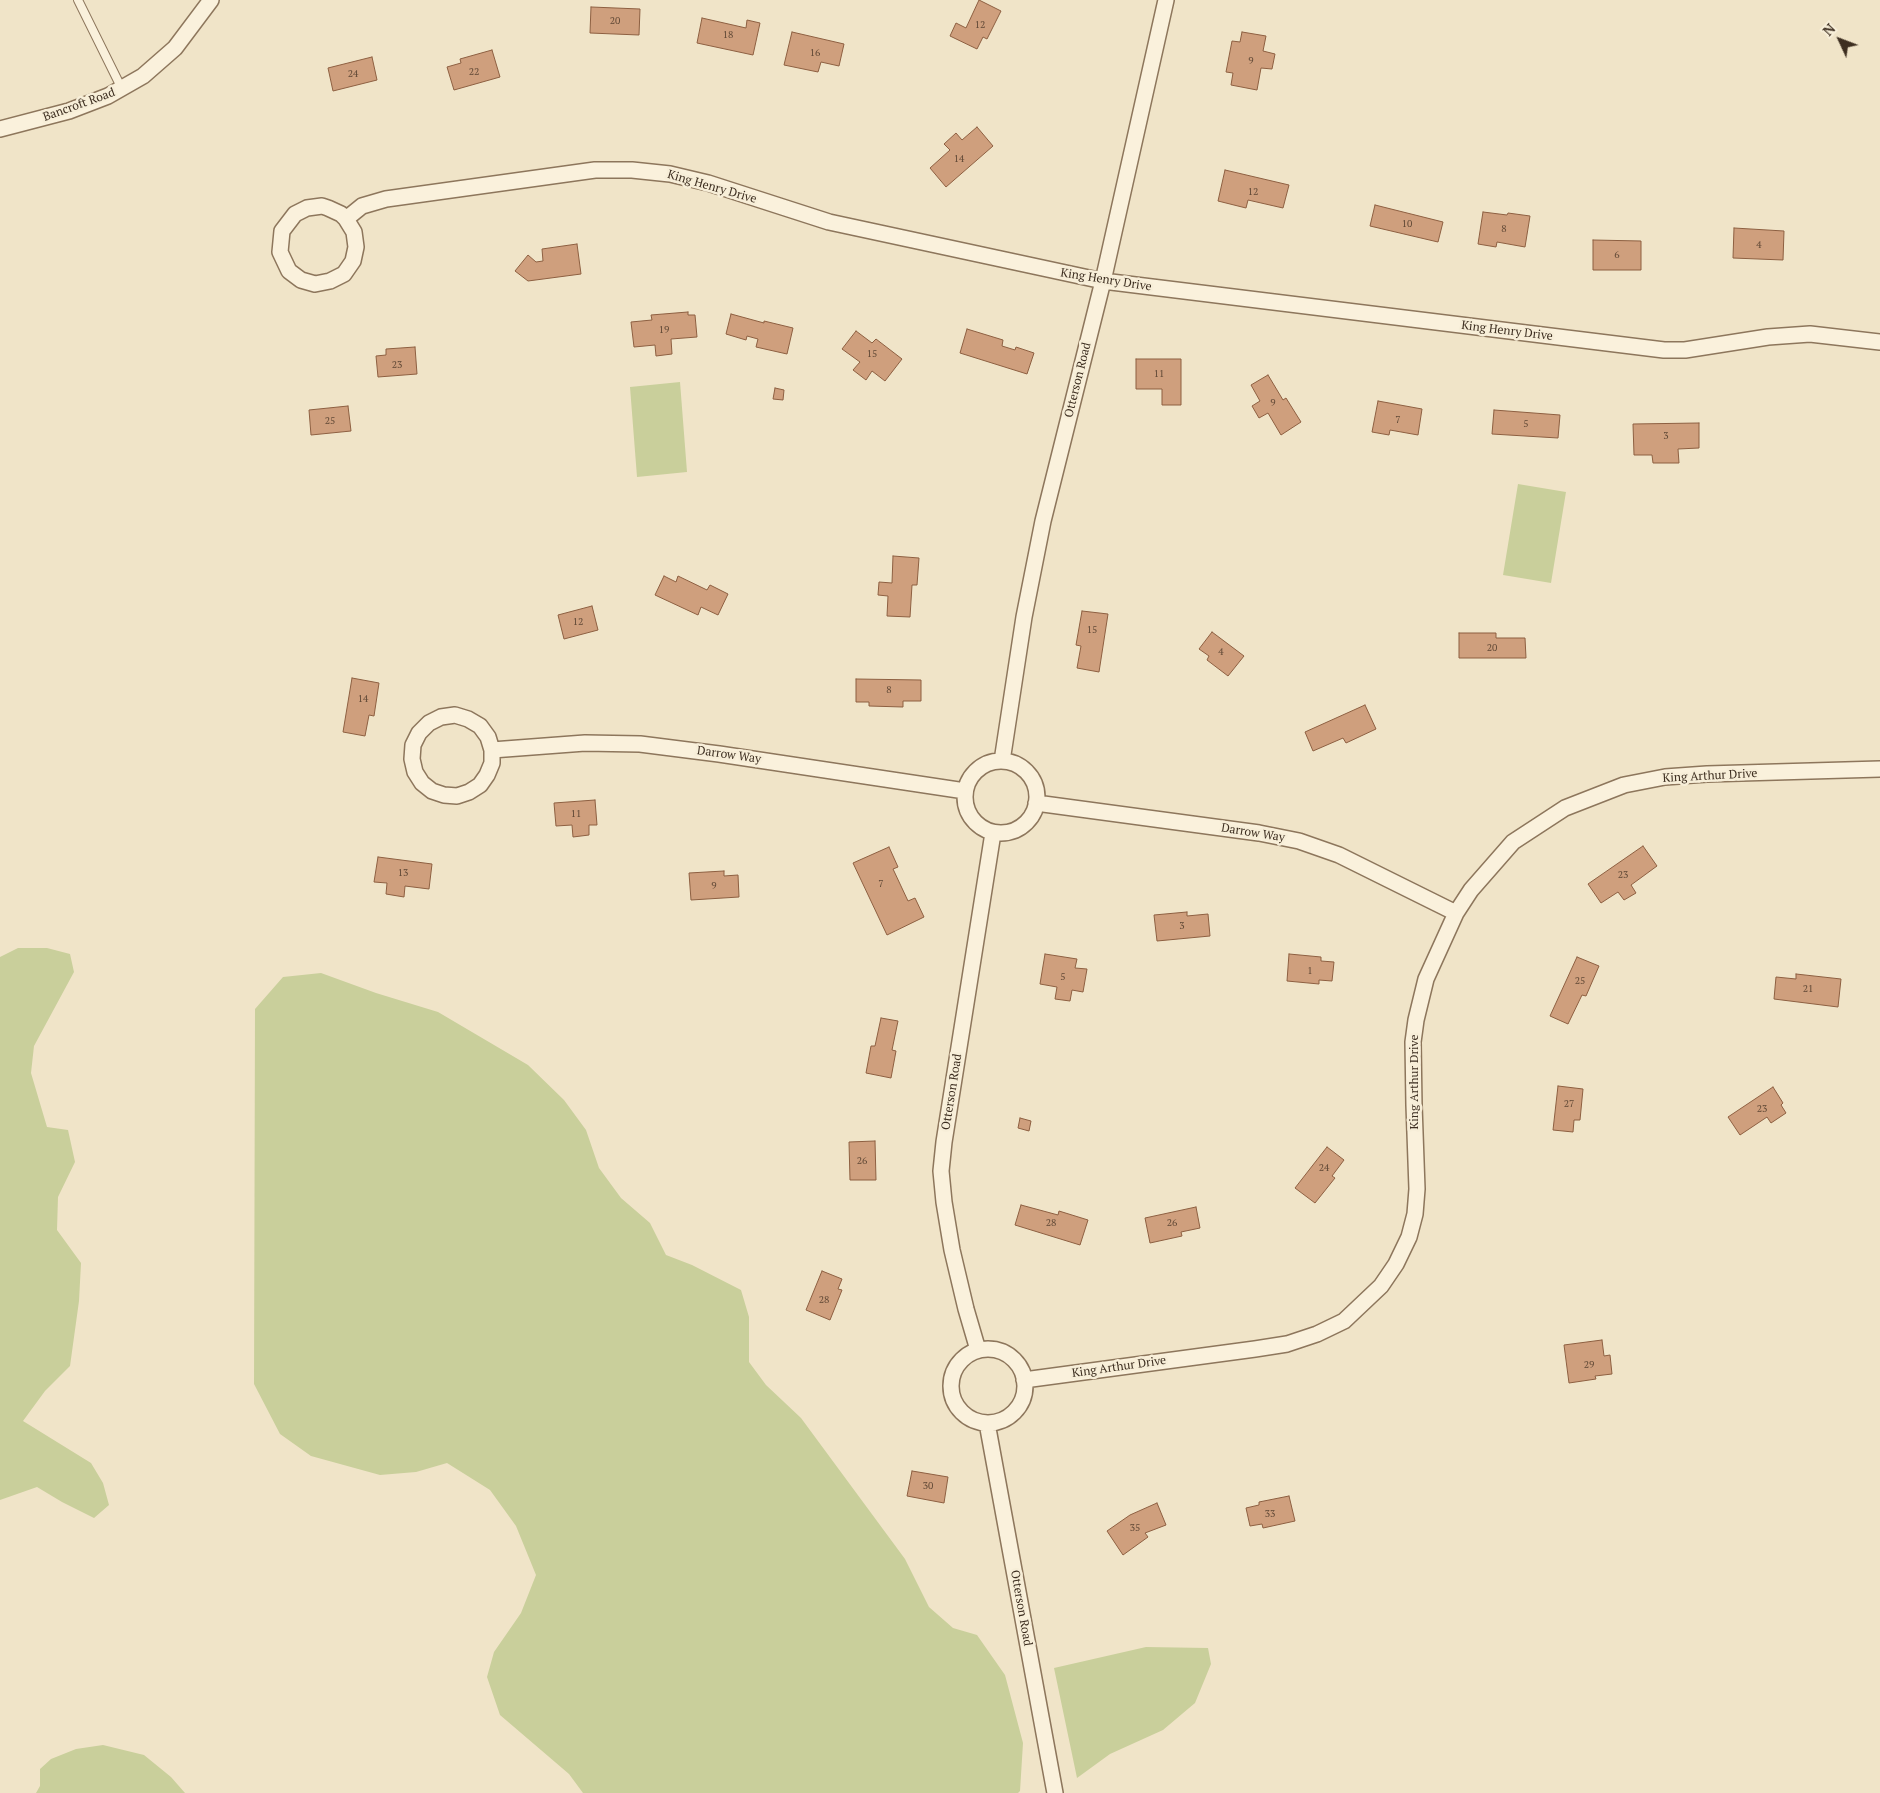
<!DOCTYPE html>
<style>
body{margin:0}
#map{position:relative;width:1880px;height:1793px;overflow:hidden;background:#f0e4c8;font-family:"PT Serif",serif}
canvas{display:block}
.north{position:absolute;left:1815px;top:15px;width:50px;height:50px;-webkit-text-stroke:4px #f7eed8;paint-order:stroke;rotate:313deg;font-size:14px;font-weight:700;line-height:20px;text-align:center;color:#3d2e20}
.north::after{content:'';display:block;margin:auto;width:18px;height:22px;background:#3d2e20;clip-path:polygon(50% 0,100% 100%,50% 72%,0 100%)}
</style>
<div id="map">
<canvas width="1880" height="1793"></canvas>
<div class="north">N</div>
</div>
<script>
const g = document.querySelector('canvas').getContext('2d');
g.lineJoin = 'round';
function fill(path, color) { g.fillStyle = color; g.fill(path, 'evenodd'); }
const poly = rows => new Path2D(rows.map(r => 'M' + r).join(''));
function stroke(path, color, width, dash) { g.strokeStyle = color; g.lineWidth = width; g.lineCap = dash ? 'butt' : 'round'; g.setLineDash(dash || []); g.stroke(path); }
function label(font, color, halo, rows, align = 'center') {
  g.font = font + ' "PT Serif",serif'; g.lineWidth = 5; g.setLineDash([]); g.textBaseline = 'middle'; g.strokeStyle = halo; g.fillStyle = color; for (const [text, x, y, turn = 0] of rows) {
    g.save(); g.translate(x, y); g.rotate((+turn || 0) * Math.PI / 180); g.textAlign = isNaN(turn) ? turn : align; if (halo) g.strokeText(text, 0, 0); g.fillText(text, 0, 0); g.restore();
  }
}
fill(poly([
 [680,382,687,472,637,477,630,387],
 [1518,484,1566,492,1551,583,1503,575],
 [18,948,47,948,70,954,74,972,34,1046,31,1073,47,1127,68,1130,75,1162,58,1197,57,1230,81,1263,79,1301,70,1366,45,1391,23,1421,91,1463,103,1483,109,1505,94,1518,62,1502,37,1487,0,1500,0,957],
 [321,973,376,993,438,1012,528,1065,564,1100,586,1130,599,1168,621,1198,650,1223,666,1255,692,1265,741,1290,749,1317,749,1362,766,1385,801,1418,905,1559,929,1607,953,1628,977,1635,1005,1675,1023,1743,1020,1791,1018,1793,583,1793,569,1774,500,1715,487,1677,494,1652,521,1613,536,1575,516,1526,490,1490,447,1463,416,1472,380,1475,311,1456,280,1434,254,1384,255,1009,283,977],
 [1146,1647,1208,1648,1211,1664,1195,1703,1163,1730,1110,1754,1077,1778,1054,1668],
 [103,1745,144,1755,171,1777,185,1793,36,1793,40,1786,40,1769,51,1759,76,1749]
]), '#c9cf9b');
const building = poly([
 [979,0,1001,11,987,39,983,37,977,49,950,36,956,23,966,28,979,0],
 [591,7,640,9,639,35,590,33,591,7],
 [702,18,746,28,747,20,760,23,753,55,697,43,702,18],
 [792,32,844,44,839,66,821,62,818,72,784,65,792,32],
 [1242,32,1266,36,1263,51,1275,54,1272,69,1261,68,1257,90,1231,85,1233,73,1226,72,1232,41,1240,42,1242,32],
 [492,50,500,77,454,90,447,67,461,63,460,59,492,50],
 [372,57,377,80,333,91,328,68,372,57],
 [977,127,993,146,946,187,930,168,950,150,944,144,956,133,962,140,977,127],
 [1225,170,1289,185,1283,208,1248,200,1246,208,1218,201,1225,170],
 [1375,205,1443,222,1438,242,1370,226,1375,205],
 [1483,212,1507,215,1508,213,1530,216,1525,247,1497,242,1496,247,1478,244,1483,212],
 [1734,228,1784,231,1783,260,1733,258,1734,228],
 [1593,240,1641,241,1641,270,1593,270,1593,240],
 [577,244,581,274,528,281,515,271,528,255,536,262,543,261,542,249,577,244],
 [688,312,688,315,695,315,697,337,671,339,672,354,656,356,655,345,634,347,631,322,652,320,651,315,688,312],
 [731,314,764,323,764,321,793,328,787,354,756,347,758,339,747,336,746,340,726,334,731,314],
 [967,329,1003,340,1002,346,1015,350,1016,347,1034,353,1027,374,960,353,967,329],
 [856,331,872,343,876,339,902,359,885,381,872,371,866,380,853,370,860,362,842,349,856,331],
 [415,347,417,374,378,377,376,356,386,355,386,349,415,347],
 [1136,359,1181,359,1181,405,1162,405,1162,389,1136,389,1136,359],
 [1268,375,1283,400,1286,398,1301,422,1281,435,1268,413,1259,418,1252,406,1260,401,1251,385,1268,375],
 [775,388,784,390,783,400,773,399,775,388],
 [1378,401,1422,409,1418,435,1390,430,1389,435,1372,432,1378,401],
 [348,406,351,431,311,435,309,410,348,406],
 [1494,410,1560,415,1558,438,1492,434,1494,410],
 [1699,423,1699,448,1678,449,1679,463,1653,463,1652,455,1634,455,1633,424,1699,423],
 [893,556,919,558,917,585,912,585,910,617,887,616,888,596,878,595,879,582,892,583,893,556],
 [664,576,676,582,678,576,707,590,710,585,728,594,718,615,701,607,698,615,655,595,664,576],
 [592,606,598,630,564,639,558,615,592,606],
 [1082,611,1108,614,1099,672,1077,668,1081,646,1076,645,1082,611],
 [1212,632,1244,656,1228,676,1207,660,1209,656,1199,649,1212,632],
 [1459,633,1496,633,1496,638,1525,638,1526,658,1459,658,1459,633],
 [352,678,379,683,374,716,369,715,365,736,343,732,352,678],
 [856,679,921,680,921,701,903,701,903,707,869,706,869,702,856,702,856,679],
 [1365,705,1376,729,1346,743,1343,738,1313,751,1305,732,1365,705],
 [595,800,597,825,589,825,589,835,573,837,572,825,556,826,554,803,595,800],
 [1643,846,1657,866,1631,885,1636,893,1624,900,1618,892,1601,903,1588,884,1643,846],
 [889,847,898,867,893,869,908,901,915,898,924,917,887,935,853,863,889,847],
 [378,857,432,864,429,889,405,886,404,897,386,894,387,883,374,882,378,857],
 [724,871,724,876,738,875,739,897,691,900,689,873,724,871],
 [1187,912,1187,916,1208,914,1210,936,1157,941,1154,915,1187,912],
 [1045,954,1077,959,1075,968,1087,969,1083,992,1072,990,1070,1001,1055,999,1057,987,1040,984,1045,954],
 [1289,954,1321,957,1321,961,1334,962,1332,981,1319,980,1319,984,1287,981,1289,954],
 [1577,957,1599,966,1586,996,1582,995,1568,1024,1550,1016,1577,957],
 [1796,974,1841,979,1838,1007,1774,999,1776,977,1796,979,1796,974],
 [881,1018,898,1021,892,1050,896,1051,891,1078,866,1073,871,1046,875,1046,881,1018],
 [1558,1086,1583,1089,1580,1120,1574,1120,1573,1132,1553,1130,1558,1086],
 [1773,1087,1783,1103,1781,1105,1786,1113,1771,1123,1767,1117,1740,1135,1728,1117,1773,1087],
 [1020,1118,1031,1121,1029,1131,1018,1128,1020,1118],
 [875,1141,876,1180,850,1180,849,1142,875,1141],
 [1327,1147,1344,1160,1332,1176,1335,1178,1315,1203,1295,1188,1327,1147],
 [1021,1205,1058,1215,1059,1211,1088,1220,1080,1245,1015,1225,1021,1205],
 [1196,1207,1200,1228,1181,1232,1182,1236,1150,1243,1145,1218,1196,1207],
 [822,1271,842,1279,838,1289,842,1290,830,1320,806,1310,822,1271],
 [1602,1340,1604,1356,1610,1355,1612,1374,1595,1376,1596,1379,1569,1383,1564,1345,1602,1340],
 [912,1471,948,1477,944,1503,907,1496,912,1471],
 [1289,1496,1295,1521,1263,1528,1262,1524,1250,1526,1246,1508,1259,1505,1259,1502,1289,1496],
 [1157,1503,1166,1525,1145,1533,1148,1537,1123,1555,1107,1531,1130,1515,1157,1503]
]);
fill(building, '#cf9f7d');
stroke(building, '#8d5f41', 1);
const lane = poly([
 [78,0,122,89]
]);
const street = poly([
 [0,129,69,111,108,96,143,76,175,48,211,0],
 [346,219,354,232,356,247,353,261,344,274,330,281,315,284,301,280,289,271,280,252,282,231,295,214,307,208,322,206,328,208,341,214,346,219,362,206,386,199,595,170,632,170,670,174,708,183,829,222,1103,281,1664,350,1685,350,1768,337,1810,334,1880,342],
 [492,750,492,763,487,775,480,785,469,792,457,796,444,795,432,791,422,783,415,772,412,759,413,745,419,733,429,723,441,717,455,715,468,719,480,726,488,737,492,750,585,743,640,744,719,754,965,791],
 [1002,761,1024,617,1043,521,1103,281,1166,0],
 '965 797a36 36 0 1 1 72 0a36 36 0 1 1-72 0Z',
 [1036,803,1259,833,1299,841,1339,855,1456,913],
 '951 1386a37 37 0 1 1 74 0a37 37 0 1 1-74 0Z',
 [978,1350,966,1309,952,1250,944,1202,941,1171,944,1142,993,833],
 [1024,1380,1255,1349,1287,1344,1317,1334,1344,1321,1381,1286,1396,1264,1409,1237,1415,1214,1417,1189,1414,1105,1413,1042,1416,1020,1426,979,1456,913,1471,890,1513,842,1565,808,1624,785,1665,777,1707,774,1880,769],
 [987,1423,1055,1793]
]);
stroke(lane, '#8d765c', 10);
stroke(street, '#8d765c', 18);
stroke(lane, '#faf1dc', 8);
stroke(street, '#faf1dc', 15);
label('10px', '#624a37', null, [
 ["20",615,21],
 ["12",980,25],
 ["18",728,35],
 ["16",815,53],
 ["9",1251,61],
 ["22",474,72],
 ["24",353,74],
 ["14",959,159],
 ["12",1253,192],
 ["10",1407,224],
 ["8",1504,229],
 ["4",1759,245],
 ["6",1617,255],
 ["19",664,330],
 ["15",872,354],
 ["23",397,365],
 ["11",1159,374],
 ["9",1273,403],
 ["7",1398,420],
 ["25",330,421],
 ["5",1526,424],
 ["3",1666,436],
 ["12",578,622],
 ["15",1092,630],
 ["20",1492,648],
 ["4",1221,652],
 ["8",889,690],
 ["14",363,699],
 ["11",576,814],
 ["13",403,873],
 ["23",1623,875],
 ["7",881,884],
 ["9",714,886],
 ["3",1182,926],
 ["1",1310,971],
 ["5",1063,977],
 ["25",1580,981],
 ["21",1808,989],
 ["27",1569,1104],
 ["23",1762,1109],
 ["26",862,1161],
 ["24",1324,1168],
 ["28",1051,1223],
 ["26",1172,1223],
 ["28",824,1300],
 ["29",1589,1365],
 ["30",928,1486],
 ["33",1270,1514],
 ["35",1135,1528]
]);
label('12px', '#3d2e20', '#f7eed8', [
 ["Bancroft Road",79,105,-20],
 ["King Henry Drive",712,187,16],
 ["King Henry Drive",1106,280,9],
 ["King Henry Drive",1507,331,7],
 ["Otterson Road",1078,380,-76],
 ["Darrow Way",729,755,8],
 ["King Arthur Drive",1710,776,-3],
 ["Darrow Way",1253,833,9],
 ["King Arthur Drive",1415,1082,-90],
 ["Otterson Road",952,1092,-81],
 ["King Arthur Drive",1119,1367,-8],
 ["Otterson Road",1021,1608,80]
]);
</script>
